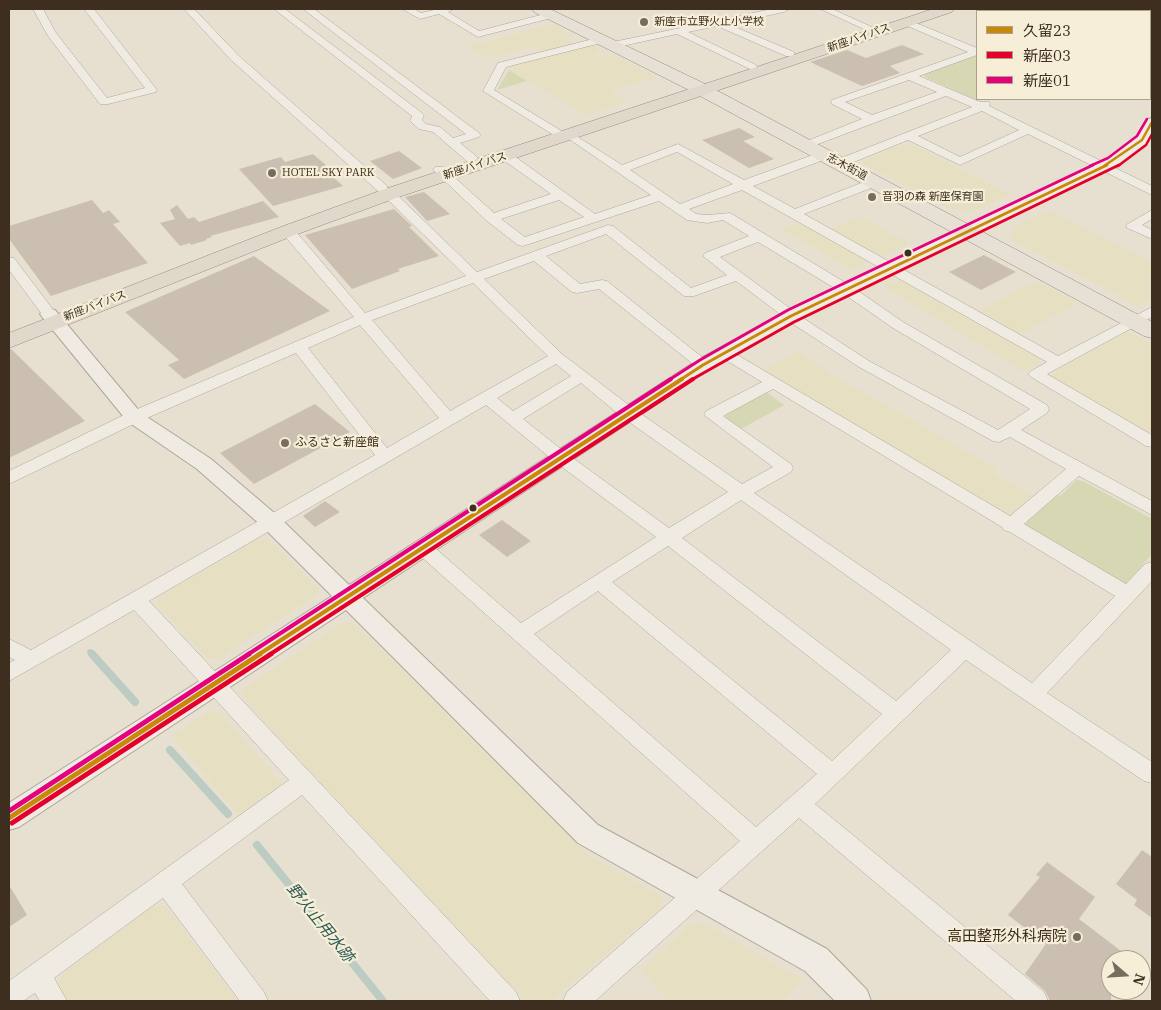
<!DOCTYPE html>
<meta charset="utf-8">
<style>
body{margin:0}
#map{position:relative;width:1161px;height:1010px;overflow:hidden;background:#e7e0d1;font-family:"IBM Plex Serif","Noto Sans JP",serif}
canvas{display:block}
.frame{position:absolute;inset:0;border:10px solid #3d2e20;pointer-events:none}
.legend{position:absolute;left:976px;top:10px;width:175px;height:90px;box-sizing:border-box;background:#f7eed8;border:1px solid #ada18e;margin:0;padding:6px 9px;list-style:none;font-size:15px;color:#3d2e20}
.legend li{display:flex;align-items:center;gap:10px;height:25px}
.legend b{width:25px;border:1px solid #ada18e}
.north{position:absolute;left:1101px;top:950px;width:50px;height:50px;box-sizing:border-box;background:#f7eed8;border:1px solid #ada18e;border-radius:50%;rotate:109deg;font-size:14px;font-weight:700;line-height:20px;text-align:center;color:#3d2e20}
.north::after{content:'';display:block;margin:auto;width:18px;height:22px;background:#786c5e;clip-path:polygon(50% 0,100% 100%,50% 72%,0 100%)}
</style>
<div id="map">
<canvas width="1161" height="1010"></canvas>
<div class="frame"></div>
<ul class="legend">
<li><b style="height:6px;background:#c88808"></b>久留23</li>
<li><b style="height:6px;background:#e4002b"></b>新座03</li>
<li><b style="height:6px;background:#e5007d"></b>新座01</li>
</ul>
<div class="north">N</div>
</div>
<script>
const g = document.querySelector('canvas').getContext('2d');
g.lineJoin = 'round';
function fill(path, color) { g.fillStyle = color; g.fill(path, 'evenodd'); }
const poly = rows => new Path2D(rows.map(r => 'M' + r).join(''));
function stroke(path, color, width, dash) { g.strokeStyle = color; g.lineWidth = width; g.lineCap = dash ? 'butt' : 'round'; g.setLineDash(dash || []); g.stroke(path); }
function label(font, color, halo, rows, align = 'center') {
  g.font = font + ' "IBM Plex Serif","Noto Sans JP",serif'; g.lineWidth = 4.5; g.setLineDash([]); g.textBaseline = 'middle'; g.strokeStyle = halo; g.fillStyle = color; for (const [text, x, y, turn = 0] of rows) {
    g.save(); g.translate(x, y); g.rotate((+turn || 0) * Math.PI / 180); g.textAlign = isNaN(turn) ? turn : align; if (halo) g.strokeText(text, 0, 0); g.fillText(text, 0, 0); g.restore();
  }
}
fill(poly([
 [552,24,574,35,563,38,574,44,545,52,535,46,488,58,468,46],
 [592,44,604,50,594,54,599,57,612,54,657,77,610,91,628,101,586,116,506,68],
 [904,144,912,145,1010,194,975,211,950,209,864,164,862,161],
 [1049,210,1152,262,1152,278,1149,280,1152,282,1152,299,1141,306,1134,304,1012,240,1012,228],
 [860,216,909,243,884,256,875,255,830,229],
 [799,222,866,260,864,264,852,270,782,229],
 [896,280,903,281,1039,358,1040,362,1024,372,883,286],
 [1036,281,1078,303,1018,336,976,312],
 [1126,332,1134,334,1152,344,1152,436,1050,377,1052,373],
 [798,351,833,375,998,469,994,473,1034,496,1011,517,763,371],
 [258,539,269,539,319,589,316,596,218,659,207,659,157,605,159,597],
 [353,622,587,854,662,897,660,909,550,1001,525,1001,241,696,244,688,343,623],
 [209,711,220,712,281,783,278,792,241,818,172,736],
 [153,906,166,906,238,1001,68,1001,58,986,62,974],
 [704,923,803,980,781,1001,668,1001,641,970,691,924]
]), '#e6dfc2');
fill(poly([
 [975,55,977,55,977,99,983,99,982,100,976,100,925,77,924,74],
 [509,70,527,81,497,90],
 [766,392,784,405,741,429,726,418,726,414],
 [1077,480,1083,481,1152,519,1152,554,1126,584,1114,582,1021,522,1056,494,1060,496]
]), '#d6d7b3');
stroke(poly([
 [90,652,93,655]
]), '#bcccc2', 5.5);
stroke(poly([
 [92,654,135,702],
 [170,750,228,814],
 [257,845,383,1001]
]), '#bcccc2', 8);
fill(poly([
 [902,45,924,54,890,66,900,73,862,86,810,62,847,50,866,58],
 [739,128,755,137,743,141,774,159,749,168,702,140],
 [399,151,422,168,393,179,370,161],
 [313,154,326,165,322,167,343,186,273,206,239,169,281,157,285,162],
 [424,192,450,214,427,221,405,197],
 [92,200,103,213,109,210,120,222,113,224,148,263,51,296,9,239,9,226],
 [263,201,279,217,210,236,212,237,206,239,207,240,191,245,190,243,180,246,160,223,175,219,170,210,177,205,188,219,194,217,199,222],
 [394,209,412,226,409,227,439,256,398,269,400,271,352,289,305,235],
 [984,255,1016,272,981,290,949,272],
 [254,256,330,311,184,379,168,365,179,360,125,312],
 [11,349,85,421,9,458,9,350],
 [315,404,350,432,254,484,220,453],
 [325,501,340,512,315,527,303,516],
 [502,520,531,541,507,557,479,535],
 [1142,850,1152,857,1152,918,1134,905,1137,900,1116,884],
 [1047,862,1095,897,1079,919,1133,960,1111,960,1111,1001,1050,1001,1045,991,1025,974,1046,944,1008,915,1040,877,1036,875],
 [9,885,27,915,9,927]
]), '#cbbfb2');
const minor = poly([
 [33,9,43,9,56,33,107,98,145,88,84,9,94,9,157,90,156,92,108,104,100,104,48,36,33,9],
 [184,9,194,9,239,56,387,186,388,190,393,191,477,272,608,225,613,226,691,288,727,275,703,256,705,253,749,236,723,220,707,223,687,220,659,201,523,246,518,245,487,221,433,170,435,167,443,167,494,213,551,194,502,159,500,156,506,152,510,153,595,214,651,195,566,137,564,135,566,133,570,132,622,165,678,144,744,180,821,152,829,152,831,155,829,158,753,186,795,209,871,179,879,179,881,182,879,185,804,214,1058,356,1152,307,1152,317,1047,374,1152,435,1152,447,1146,446,1031,377,1028,374,1031,371,1047,362,742,190,689,209,696,214,707,215,730,213,851,286,903,322,1047,405,1049,409,1047,413,1021,430,1152,501,1152,515,1079,476,1024,524,1126,584,1145,564,1152,562,1152,581,1047,693,1152,762,1152,783,1144,781,966,660,815,804,1044,992,1048,1001,1016,1001,799,818,595,1001,563,1001,567,992,740,841,416,552,413,547,416,542,422,540,428,542,521,623,656,537,554,461,486,405,149,601,516,992,520,1001,490,1001,302,795,182,884,264,992,268,1001,240,1001,163,898,54,978,67,1001,40,1001,35,993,23,1001,9,1001,9,981,289,780,134,610,9,681,9,663,15,660,9,657,9,639,31,650,375,455,296,353,140,421,9,484,9,471,128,413,354,317,283,234,281,231,283,228,293,228,365,313,466,276,385,197,384,193,379,192,231,60,184,9],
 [677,152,733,184,680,204,630,170,677,152],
 [559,200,584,217,525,237,501,219,559,200],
 [606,234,684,296,694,296,736,281,796,326,859,367,993,441,999,442,1010,437,1066,469,1010,516,729,350,724,348,719,350,716,353,719,356,762,382,706,411,704,415,773,467,742,484,634,409,562,354,484,279,534,261,572,292,577,293,599,289,698,368,708,368,711,365,708,362,607,281,602,280,580,284,546,256,606,234],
 [758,242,841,292,893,328,1030,409,998,430,869,361,806,320,720,257,758,242],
 [473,283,548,356,450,411,372,320,473,283],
 [360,325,439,418,387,448,308,348,360,325],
 [556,364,571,376,513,411,497,398,556,364],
 [581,383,622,417,728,492,669,528,566,453,523,419,581,383],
 [773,389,1002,527,1004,530,1010,532,1115,596,1032,683,754,493,791,472,793,468,791,464,723,416,773,389],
 [741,500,951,650,896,701,682,538,741,500],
 [668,546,882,714,832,761,612,582,668,546],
 [598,591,817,774,756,827,534,634,598,591],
 [274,9,285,9,422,113,424,115,422,120,426,124,440,127,453,138,466,134,303,9,314,9,479,133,481,135,479,137,460,143,476,156,478,159,476,162,468,162,433,132,419,129,410,121,412,116,274,9],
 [402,9,414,9,421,13,438,9,454,9,448,12,479,31,552,12,557,15,555,17,478,37,439,14,420,19,402,9],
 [772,9,789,9,784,12,728,24,794,52,794,56,786,56,717,26,688,32,756,65,757,67,756,69,752,70,677,34,613,48,608,45,613,42,772,9],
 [820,9,832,9,874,28,872,30,866,30,820,9],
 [1113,9,1124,9,1122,11,1111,11,1113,9],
 [1137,9,1152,9,1152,13,1150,14,1150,11,1139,11,1137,9],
 [906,19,977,48,977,55,919,76,980,102,989,102,990,104,989,106,1152,186,1152,195,1028,134,960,165,908,140,844,166,836,166,834,163,836,160,972,107,946,96,810,147,802,147,800,145,802,143,862,119,832,104,831,102,832,100,968,52,903,24,903,20,906,19],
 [909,80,937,92,872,115,845,102,909,80],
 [982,111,1019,130,960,157,918,136,982,111],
 [601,37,606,40,605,42,506,67,494,90,560,130,562,132,560,134,552,134,483,91,498,63,601,37],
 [1152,41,1152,47,1150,48,1150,42,1152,41],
 [1150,80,1152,80,1152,86,1150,86,1150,80],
 [1152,210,1152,219,1142,225,1152,230,1152,239,1127,228,1126,225,1152,210],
 [9,257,14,258,54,311,56,314,54,317,44,317,9,270,9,257]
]);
const tertiary = poly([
 [1150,80,1152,81,1152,96,1150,95,1150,80],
 [1152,118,1152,134,1147,143,1116,166,797,320,710,369,363,598,598,825,827,949,867,990,871,1001,835,1001,805,971,578,843,346,610,19,827,9,830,9,803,332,596,263,527,197,469,127,421,43,318,40,314,43,310,49,309,55,310,141,413,211,459,279,517,349,585,696,361,785,312,1106,160,1136,137,1147,119,1152,118]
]);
const primary = poly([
 [532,9,550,9,701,82,1152,322,1152,338,1144,336,689,90,534,12,532,9]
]);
const trunk = poly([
 [933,9,954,9,952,12,396,198,295,235,9,348,9,333,281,227,382,190,933,9]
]);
stroke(minor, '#ada599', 1);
stroke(tertiary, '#ada599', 2);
stroke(primary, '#928b80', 1);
stroke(trunk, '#928b80', 1);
fill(minor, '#efebe3');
fill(tertiary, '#efebe3');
fill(primary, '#e6e1d4');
fill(trunk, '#e0d9cb');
stroke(poly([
 [1104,166,1142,140,1152,122]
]), '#c88808', 2.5);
stroke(poly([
 [680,380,703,365,791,316,1107,165]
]), '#c88808', 3);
stroke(poly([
 [258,655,682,379]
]), '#c88808', 4);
stroke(poly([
 [9,818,260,654]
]), '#c88808', 5);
stroke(poly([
 [1118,166,1146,145,1152,134]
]), '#e4002b', 2.5);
stroke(poly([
 [691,380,794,322,1119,165]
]), '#e4002b', 3);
stroke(poly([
 [269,655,693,379]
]), '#e4002b', 4);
stroke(poly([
 [12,823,271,654]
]), '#e4002b', 5);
stroke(poly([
 [1090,166,1108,158,1137,136,1147,119]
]), '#e5007d', 2.5);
stroke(poly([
 [669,380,700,360,788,310,1093,165]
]), '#e5007d', 3);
stroke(poly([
 [247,655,671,379]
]), '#e5007d', 4);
stroke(poly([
 [9,811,249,654]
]), '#e5007d', 5);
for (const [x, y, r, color] of [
 [644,22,5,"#786c5e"],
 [272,173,5,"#786c5e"],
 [872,197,5,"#786c5e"],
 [908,253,4.5,"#3d2e20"],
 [285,443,5,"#786c5e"],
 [473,508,4.5,"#3d2e20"],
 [1077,937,5,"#786c5e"]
]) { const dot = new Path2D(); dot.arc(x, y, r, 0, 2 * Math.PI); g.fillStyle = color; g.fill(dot); stroke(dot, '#f7eed8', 2); }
label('11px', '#3d2e20', '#f7eed8', [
 ["新座市立野火止小学校",654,22],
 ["HOTEL SKY PARK",282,173],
 ["音羽の森 新座保育園",882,197]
], 'left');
label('11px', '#3d2e20', '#f7eed8', [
 ["新座バイパス",859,38,-19],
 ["新座バイパス",475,166,-18],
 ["志木街道",847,167,28],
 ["新座バイパス",95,306,-21]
]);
label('12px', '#3d2e20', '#f7eed8', [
 ["ふるさと新座館",295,443]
], 'left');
label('15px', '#3d2e20', '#f7eed8', [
 ["高田整形外科病院",1067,937]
], 'right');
label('italic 16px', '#2f5d5a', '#f7eed8', [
 ["野火止用水跡",320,923,51]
]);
</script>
